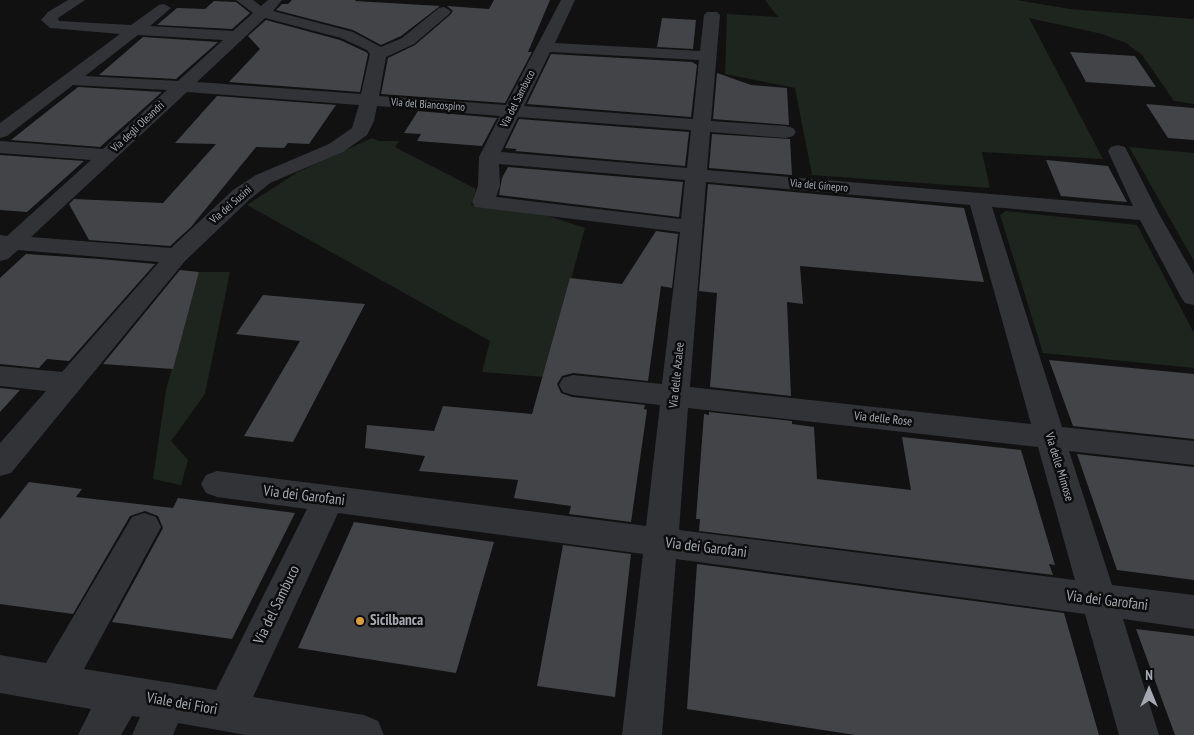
<!DOCTYPE html>
<style>
body{margin:0}
#map{position:relative;width:1194px;height:735px;overflow:hidden;background:#111112;font-family:"PT Sans Narrow",sans-serif}
canvas{display:block}
.north{position:absolute;left:1124px;top:665px;width:50px;height:50px;-webkit-text-stroke:4px #0c0c0d;paint-order:stroke;rotate:0deg;font-size:14px;font-weight:700;line-height:20px;text-align:center;color:#a4a9b1}
.north::after{content:'';display:block;margin:auto;width:18px;height:22px;background:#a4a9b1;clip-path:polygon(50% 0,100% 100%,50% 72%,0 100%)}
</style>
<div id="map">
<canvas width="1194" height="735"></canvas>
<div class="north">N</div>
</div>
<script>
const g = document.querySelector('canvas').getContext('2d');
g.lineJoin = 'round';
function fill(path, color) { g.fillStyle = color; g.fill(path, 'evenodd'); }
const poly = rows => new Path2D(rows.map(r => 'M' + r).join(''));
function stroke(path, color, width, dash) { g.strokeStyle = color; g.lineWidth = width; g.lineCap = dash ? 'butt' : 'round'; g.setLineDash(dash || []); g.stroke(path); }
function label(font, color, halo, rows, align = 'center') {
  g.font = font + ' "PT Sans Narrow",sans-serif'; g.lineWidth = 5; g.setLineDash([]); g.textBaseline = 'middle'; g.strokeStyle = halo; g.fillStyle = color; for (const [text, x, y, turn = 0] of rows) {
    g.save(); g.translate(x, y); g.rotate((+turn || 0) * Math.PI / 180); g.textAlign = isNaN(turn) ? turn : align; if (halo) g.strokeText(text, 0, 0); g.fillText(text, 0, 0); g.restore();
  }
}
fill(poly([
 [765,0,1016,0,1070,9,1194,19,1194,104,1174,101,1142,55,1126,43,1102,34,1029,18,1103,159,982,152,990,188,812,175,795,88,725,74,727,14,778,17],
 [372,138,379,141,399,141,395,147,476,189,471,205,543,214,585,228,544,377,482,372,490,341,247,205,296,173],
 [1129,147,1194,153,1194,261],
 [1006,211,1137,225,1194,333,1194,368,1043,353,1000,215],
 [199,272,230,272,205,394,171,441,188,460,181,485,153,479,166,390]
]), '#1e241e');
fill(poly([
 [292,0,356,0,355,1,440,6,401,36,381,45,353,30,276,10,282,4,288,4],
 [494,0,550,0,528,52,532,52,505,103,381,94,388,58,415,45,450,15,453,11,447,6,489,9],
 [214,1,236,2,250,13,232,29,157,25,177,8,205,9],
 [662,18,696,20,693,49,657,47],
 [266,20,340,40,366,52,368,54,360,92,229,82,260,49,248,36],
 [143,37,218,42,176,79,99,75],
 [1070,52,1135,56,1156,87,1086,82],
 [551,54,692,62,697,65,691,117,527,104],
 [717,73,751,85,787,88,789,125,713,119],
 [78,87,162,92,100,147,11,140],
 [217,96,336,105,309,144,288,143,284,148,256,147,191,227,170,246,89,240,69,204,74,199,163,203,216,144,175,143],
 [1146,104,1194,108,1194,140,1168,138],
 [418,111,497,118,482,146,417,141,421,134,404,133],
 [519,119,689,132,685,166,515,151,517,149,505,148],
 [712,134,790,139,792,175,709,168],
 [0,155,84,161,27,212,0,210],
 [1046,160,1108,166,1127,202,1061,196],
 [508,167,683,182,679,217,499,195,502,178],
 [708,184,964,208,984,282,800,266,803,304,787,302,791,396,710,387,717,293,699,291],
 [656,231,678,234,672,288,661,286,648,381,573,373,562,376,557,384,561,393,572,397,645,405,644,409,647,410,631,522,569,514,571,506,514,498,518,480,419,471,425,456,365,448,367,425,434,431,443,406,532,414,570,278,622,284],
 [26,254,100,259,155,264,69,361,47,359,39,368,0,364,0,278],
 [180,270,199,272,173,369,103,364],
 [263,295,365,304,293,442,244,436,300,341,236,334],
 [1049,360,1194,374,1194,439,1073,426],
 [0,388,20,390,0,412],
 [709,412,792,421,792,424,814,427,817,479,911,490,902,437,1021,450,1055,565,1049,564,1053,575,699,531,700,519,696,519,704,414,709,415],
 [1077,454,1194,467,1194,580,1117,570],
 [29,482,82,489,76,497,173,508,178,498,295,513,232,639,112,622,163,528,158,516,145,511,130,516,73,614,0,604,0,519],
 [354,522,494,542,456,673,298,648],
 [563,545,631,554,615,697,537,686],
 [697,564,1064,613,1099,735,855,735,687,709],
 [1136,629,1194,636,1194,735,1175,735]
]), '#434447');
fill(poly([
 [68,0,85,0,58,18,59,21,131,25,159,5,164,4,171,8,150,26,233,31,253,13,236,0,253,0,261,6,268,0,282,0,273,11,353,32,381,47,402,38,439,8,444,7,451,11,449,14,414,44,386,57,379,96,506,105,561,0,575,0,555,43,700,51,704,15,707,12,717,12,720,15,711,121,786,126,793,128,796,132,793,136,786,138,710,132,707,170,1133,206,1108,151,1111,147,1118,145,1125,147,1159,214,1194,275,1194,305,1185,303,1181,297,1140,220,992,207,1062,427,1194,441,1194,465,1069,451,1112,585,1194,595,1194,629,1123,619,1159,735,1119,735,1085,614,676,559,662,735,622,735,643,554,338,513,253,697,364,715,378,721,384,735,246,735,178,723,173,735,132,735,140,717,132,716,121,735,78,735,91,709,0,693,0,655,46,663,132,517,144,513,156,517,161,527,84,669,216,690,307,509,217,497,206,493,201,484,206,475,217,471,646,526,660,405,573,395,563,392,559,385,563,378,573,375,662,384,680,232,475,207,472,202,478,186,479,157,500,116,377,106,374,121,367,135,343,152,270,183,249,200,185,261,11,473,0,476,0,443,46,391,0,386,0,366,62,372,159,262,18,250,8,259,0,261,0,235,7,236,91,160,0,153,0,141,103,149,167,90,73,85,7,136,0,138,0,123,120,34,50,28,41,20,48,12,68,0],
 [265,18,341,38,367,50,370,54,361,94,197,82,265,18],
 [138,35,223,40,178,81,85,76,138,35],
 [550,52,699,60,693,119,524,106,550,52],
 [187,92,359,105,352,128,329,144,256,175,233,190,171,248,31,237,187,92],
 [518,117,691,130,687,168,501,152,518,117],
 [499,164,685,180,681,219,496,197,500,186,499,164],
 [706,182,970,205,1031,424,690,387,706,182],
 [688,408,1038,447,1075,580,679,530,688,408]
]), '#323337');
for (const [x, y, r, color] of [
 [360,621,5,"#dd9f3e"]
]) { const dot = new Path2D(); dot.arc(x, y, r, 0, 2 * Math.PI); g.fillStyle = color; g.fill(dot); stroke(dot, '#0c0c0d', 2); }
label('11px', '#a4a9b1', '#0c0c0d', [
 ["Via del Sambuco",518,99,-63],
 ["Via del Biancospino",428,105,4],
 ["Via degli Oleandri",138,127,-43],
 ["Via del Ginepro",819,186,5],
 ["Via dei Susini",231,205,-41]
]);
label('12px', '#a4a9b1', '#0c0c0d', [
 ["Via delle Azalee",677,375,-84],
 ["Via delle Rose",883,419,6],
 ["Via delle Mimose",1059,467,73]
]);
label('15px', '#a4a9b1', '#0c0c0d', [
 ["Via dei Garofani",304,496,7],
 ["Via dei Garofani",706,548,7],
 ["Via dei Garofani",1107,601,7],
 ["Via del Sambuco",277,605,-64],
 ["Viale dei Fiori",182,704,10]
]);
label('bold 15px', '#a4a9b1', '#0c0c0d', [
 ["Sicilbanca",370,621]
], 'left');
</script>
